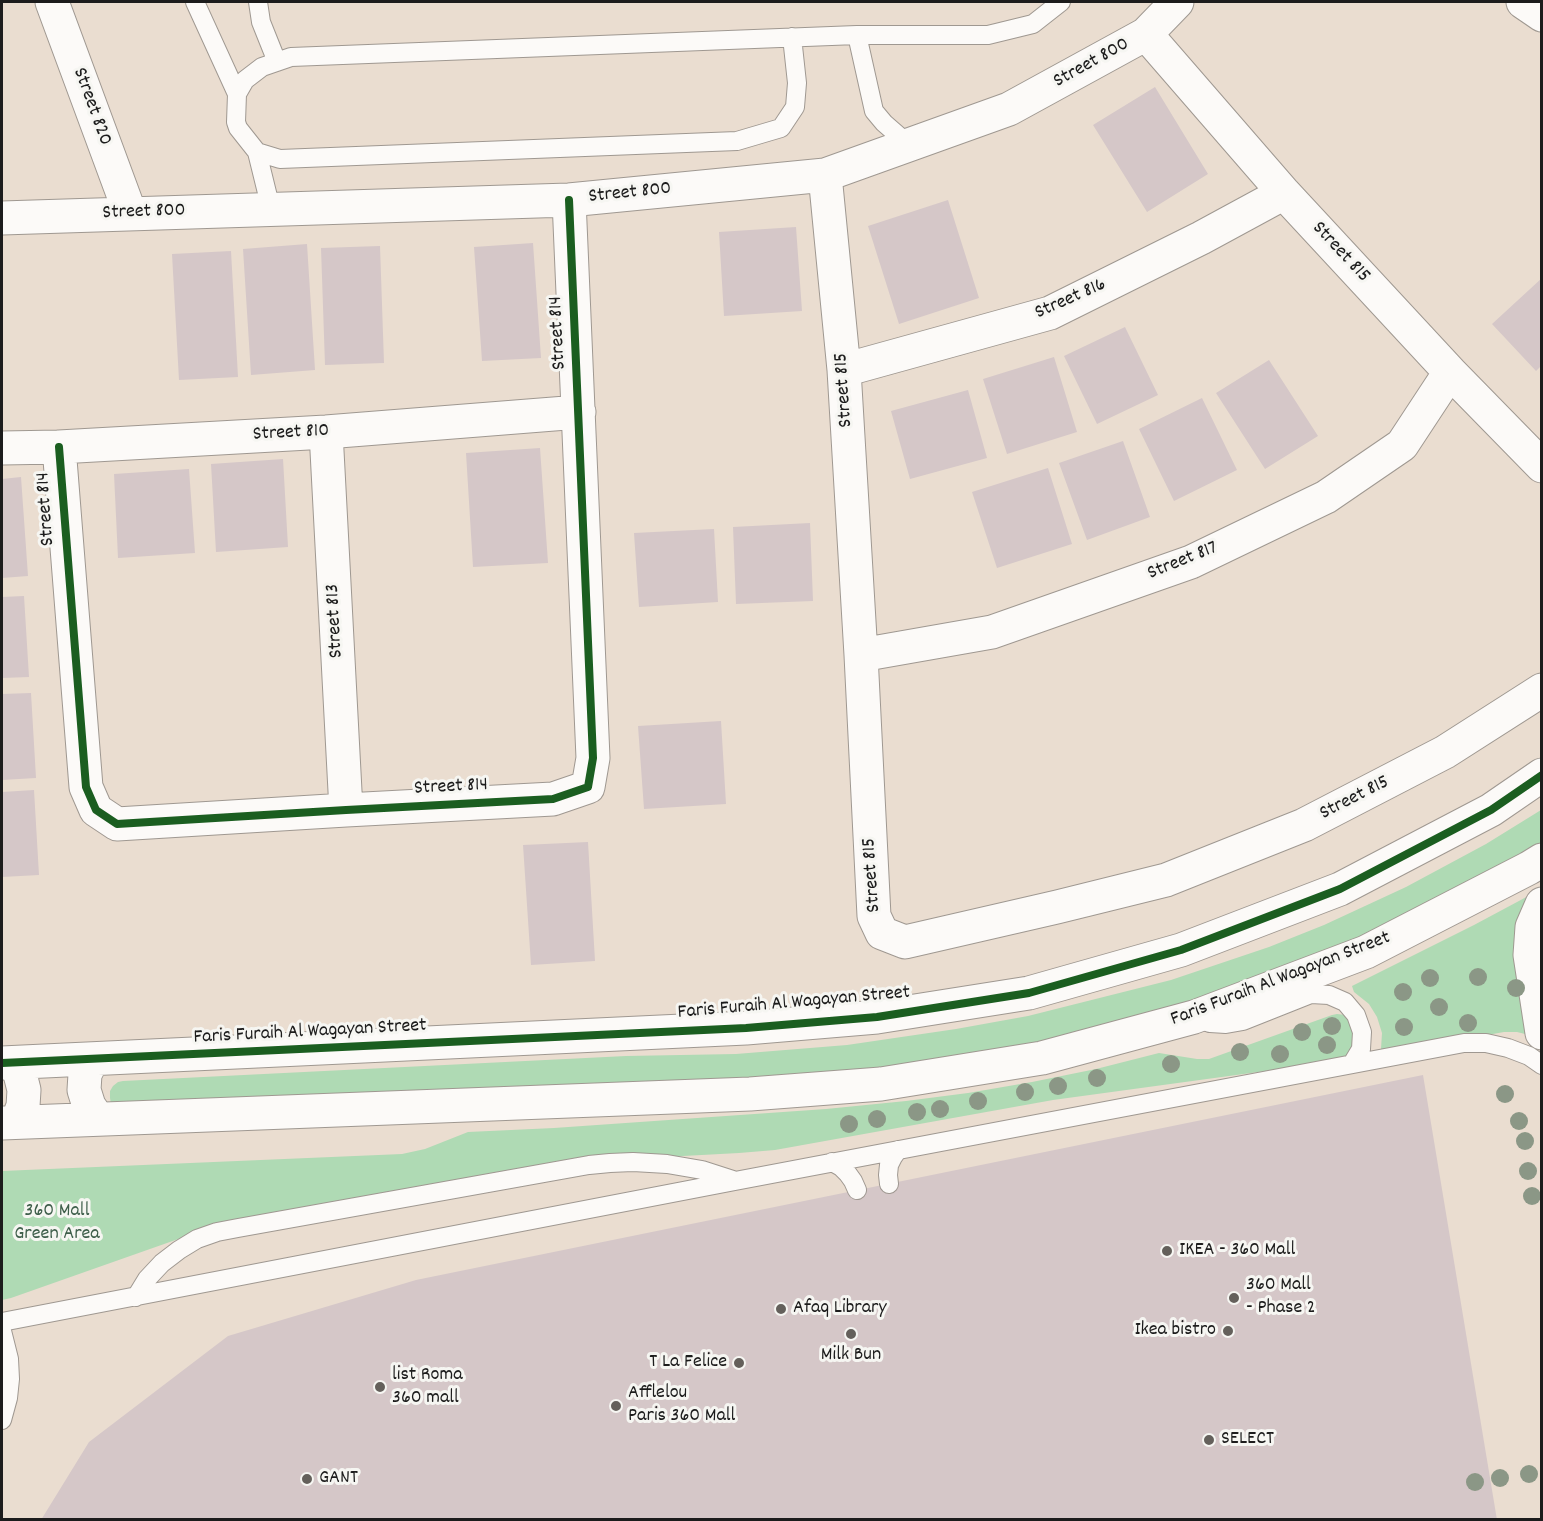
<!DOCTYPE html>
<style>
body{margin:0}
#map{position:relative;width:1543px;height:1521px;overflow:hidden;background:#eaddd0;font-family:Dekko,sans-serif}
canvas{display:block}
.frame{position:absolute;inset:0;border:3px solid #1c1c1c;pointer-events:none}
</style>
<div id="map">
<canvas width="1543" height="1521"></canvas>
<div class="frame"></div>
</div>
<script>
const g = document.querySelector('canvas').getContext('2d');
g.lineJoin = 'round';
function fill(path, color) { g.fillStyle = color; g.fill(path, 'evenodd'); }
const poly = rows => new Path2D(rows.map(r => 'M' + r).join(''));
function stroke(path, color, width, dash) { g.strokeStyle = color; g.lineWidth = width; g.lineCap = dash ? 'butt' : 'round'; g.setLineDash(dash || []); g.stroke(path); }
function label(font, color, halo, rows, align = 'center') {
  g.font = font + ' Dekko,sans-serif'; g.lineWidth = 6; g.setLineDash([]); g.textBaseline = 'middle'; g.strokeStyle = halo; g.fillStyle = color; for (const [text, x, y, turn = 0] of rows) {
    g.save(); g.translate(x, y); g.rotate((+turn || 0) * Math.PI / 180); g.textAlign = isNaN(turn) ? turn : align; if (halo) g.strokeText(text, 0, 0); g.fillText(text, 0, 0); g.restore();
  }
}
fill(poly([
 [1541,810,1541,850,1509,870,1222,1000,910,1071,111,1104,110,1098,110,1091,113,1086,118,1082,123,1081,626,1056,736,1054,847,1045,956,1029,1028,1016,1171,980,1269,947,1324,925,1406,887,1486,844],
 [1532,894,1525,1034,1517,1032,1504,1032,1382,1054,1381,1049,1382,1033,1377,1017,1369,1004,1354,992,1352,986,1474,925],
 [1337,1014,1346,1015,1360,1047,1339,1061,1053,1100,775,1150,739,1153,590,1161,184,1237,11,1298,2,1300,2,1171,402,1154,425,1149,468,1132,554,1128,826,1109,906,1101,968,1093,1032,1082,1096,1069,1159,1053,1197,1059,1209,1059,1332,1015]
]), '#afdab4');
fill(poly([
 [1155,87,1208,174,1147,212,1093,125],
 [948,200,979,298,899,324,868,226],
 [796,227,802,311,724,316,719,232],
 [533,243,541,358,482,361,474,247],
 [307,244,315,370,251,375,243,249],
 [380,246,384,363,325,365,321,248],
 [231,251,238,377,179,380,172,254],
 [1542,278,1542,365,1536,371,1492,324],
 [1125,327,1158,395,1097,424,1064,356],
 [1054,357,1077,432,1007,454,983,379],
 [1269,360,1318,436,1265,469,1216,393],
 [968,390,987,458,910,479,891,411],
 [1202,398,1237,470,1174,501,1139,429],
 [1123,441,1150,517,1087,540,1059,463],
 [540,448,548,563,473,567,466,453],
 [283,459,288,547,216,552,211,464],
 [1048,468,1072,544,997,568,972,492],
 [189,469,195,553,118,558,114,474],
 [21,477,28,576,2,578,2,479],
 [810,523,813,601,736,604,733,527],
 [714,529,718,602,639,607,634,533],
 [24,596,29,677,2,678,2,597],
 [31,693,36,778,2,780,2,694],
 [721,721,726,804,644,809,638,726],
 [34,790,39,875,2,877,2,792],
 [588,842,595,961,531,965,523,845],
 [1423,1075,1497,1520,41,1520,89,1442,228,1336,416,1280]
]), '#d5c7c8');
const service = poly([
 [195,2,237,94],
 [258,2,261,22,277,62],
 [857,35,874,111,884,123,900,137,915,141],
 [257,152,280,159,737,141,781,128,795,107,797,83,792,37],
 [271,209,257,152,238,128,236,122,237,94,245,80,262,67,291,57,857,35,988,35,1033,24,1061,2],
 [1199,1019,1210,1023,1226,1024,1243,1021,1311,994,1329,995,1345,1002,1356,1015,1362,1032,1361,1049,1352,1064],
 [832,1162,841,1167,848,1174,853,1181,857,1190],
 [889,1184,888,1175,889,1165,893,1157,898,1150],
 [136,1297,147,1279,162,1263,179,1250,197,1239,217,1232,238,1228,589,1165,610,1163,633,1162,667,1164,702,1170,733,1180],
 [2,1322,735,1181,1464,1043,1486,1043,1508,1048,1529,1056,1542,1065],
 [2,1331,9,1359,10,1379,8,1398,2,1420]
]);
const minor = poly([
 [52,2,130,213],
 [1523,2,1542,15],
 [1146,34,1284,193,1450,372,1542,466],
 [825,175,844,370,861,655,874,916,882,933,905,942,1057,907,1166,880,1304,825,1445,752,1542,690],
 [2,218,569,200,825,175,1009,109,1146,34,1177,2],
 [844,370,1050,313,1201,238,1284,193],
 [326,432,346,810],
 [59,447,86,787,96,810,117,824,346,810,553,799,588,787,593,758,569,200],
 [2,448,59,447,326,432,579,412],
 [861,655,992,632,1191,562,1326,497,1402,445,1450,372],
 [1542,904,1532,927,1530,955,1542,1033]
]);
const tertiary = poly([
 [92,1060,85,1074,84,1090,89,1106,98,1119],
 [2,1063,746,1028,877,1017,1029,993,1181,950,1340,889,1491,810,1542,775],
 [13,1063,20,1074,24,1090,23,1106,17,1122],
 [2,1123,750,1094,881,1084,1042,1058,1194,1017,1366,952,1529,868,1542,860]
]);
stroke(service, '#9f9891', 20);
stroke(minor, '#9f9891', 35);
stroke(tertiary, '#9f9891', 35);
stroke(service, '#fcfaf8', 18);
stroke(minor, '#fcfaf8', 33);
stroke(tertiary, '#fcfaf8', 33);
stroke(poly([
 [59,447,86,787,96,810,117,824,346,810,553,799,588,787,593,758,569,200],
 [2,1063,746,1028,877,1017,1029,993,1181,950,1340,889,1491,810,1542,775]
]), '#1b5e20', 8);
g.fillStyle = '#8b9786';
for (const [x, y] of [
 [1478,977],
 [1430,978],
 [1516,988],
 [1403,992],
 [1439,1007],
 [1468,1023],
 [1332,1026],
 [1404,1027],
 [1302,1032],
 [1327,1045],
 [1240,1052],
 [1280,1054],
 [1171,1064],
 [1097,1078],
 [1058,1086],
 [1025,1092],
 [1505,1094],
 [978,1101],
 [940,1109],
 [917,1112],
 [877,1119],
 [1519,1121],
 [849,1124],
 [1525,1141],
 [1528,1171],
 [1532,1196],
 [1529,1474],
 [1500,1478],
 [1475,1482]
]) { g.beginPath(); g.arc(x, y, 9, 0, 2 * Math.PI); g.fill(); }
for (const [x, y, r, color] of [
 [1167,1251,6,"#64605b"],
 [1234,1298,6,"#64605b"],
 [781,1309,6,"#64605b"],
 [1228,1331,6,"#64605b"],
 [851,1334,6,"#64605b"],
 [739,1363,6,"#64605b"],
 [380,1387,6,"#64605b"],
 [616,1406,6,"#64605b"],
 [1209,1440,6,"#64605b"],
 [307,1479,6,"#64605b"]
]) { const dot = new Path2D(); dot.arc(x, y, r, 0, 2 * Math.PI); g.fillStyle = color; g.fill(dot); stroke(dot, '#f6f6f2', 2); }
label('20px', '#1c1c1c', '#f6f6f2', [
 ["Street 800",1092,64,-29],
 ["Street 820",91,107,70],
 ["Street 800",630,194,-6],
 ["Street 800",144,213,-2],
 ["Street 815",1340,253,47],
 ["Street 816",1071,300,-24],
 ["Street 814",559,333,-93],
 ["Street 815",845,390,-94],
 ["Street 810",291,434,-3],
 ["Street 814",47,509,-94],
 ["Street 817",1183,562,-22],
 ["Street 813",336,621,-93],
 ["Street 814",451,788,-3],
 ["Street 815",1355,799,-27],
 ["Street 815",873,875,-94],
 ["Faris Furaih Al Wagayan Street",1281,980,-21],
 ["Faris Furaih Al Wagayan Street",794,1004,-5],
 ["Faris Furaih Al Wagayan Street",310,1033,-3]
]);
label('20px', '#3e5e4a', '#f6f6f2', [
 ["360 Mall",57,1212],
 ["Green Area",57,1235]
]);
label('20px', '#1c1c1c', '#f6f6f2', [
 ["IKEA - 360 Mall",1179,1251],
 ["360 Mall",1246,1286],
 ["- Phase 2",1246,1309],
 ["Afaq Library",793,1309],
 ["Ikea bistro",1216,1331,"right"],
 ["Milk Bun",851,1356,"center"],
 ["T La Felice",727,1363,"right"],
 ["list Roma",392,1376],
 ["360 mall",392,1399],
 ["Afflelou",628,1394],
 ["Paris 360 Mall",628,1417],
 ["SELECT",1221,1440],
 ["GANT",319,1479]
], 'left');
</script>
